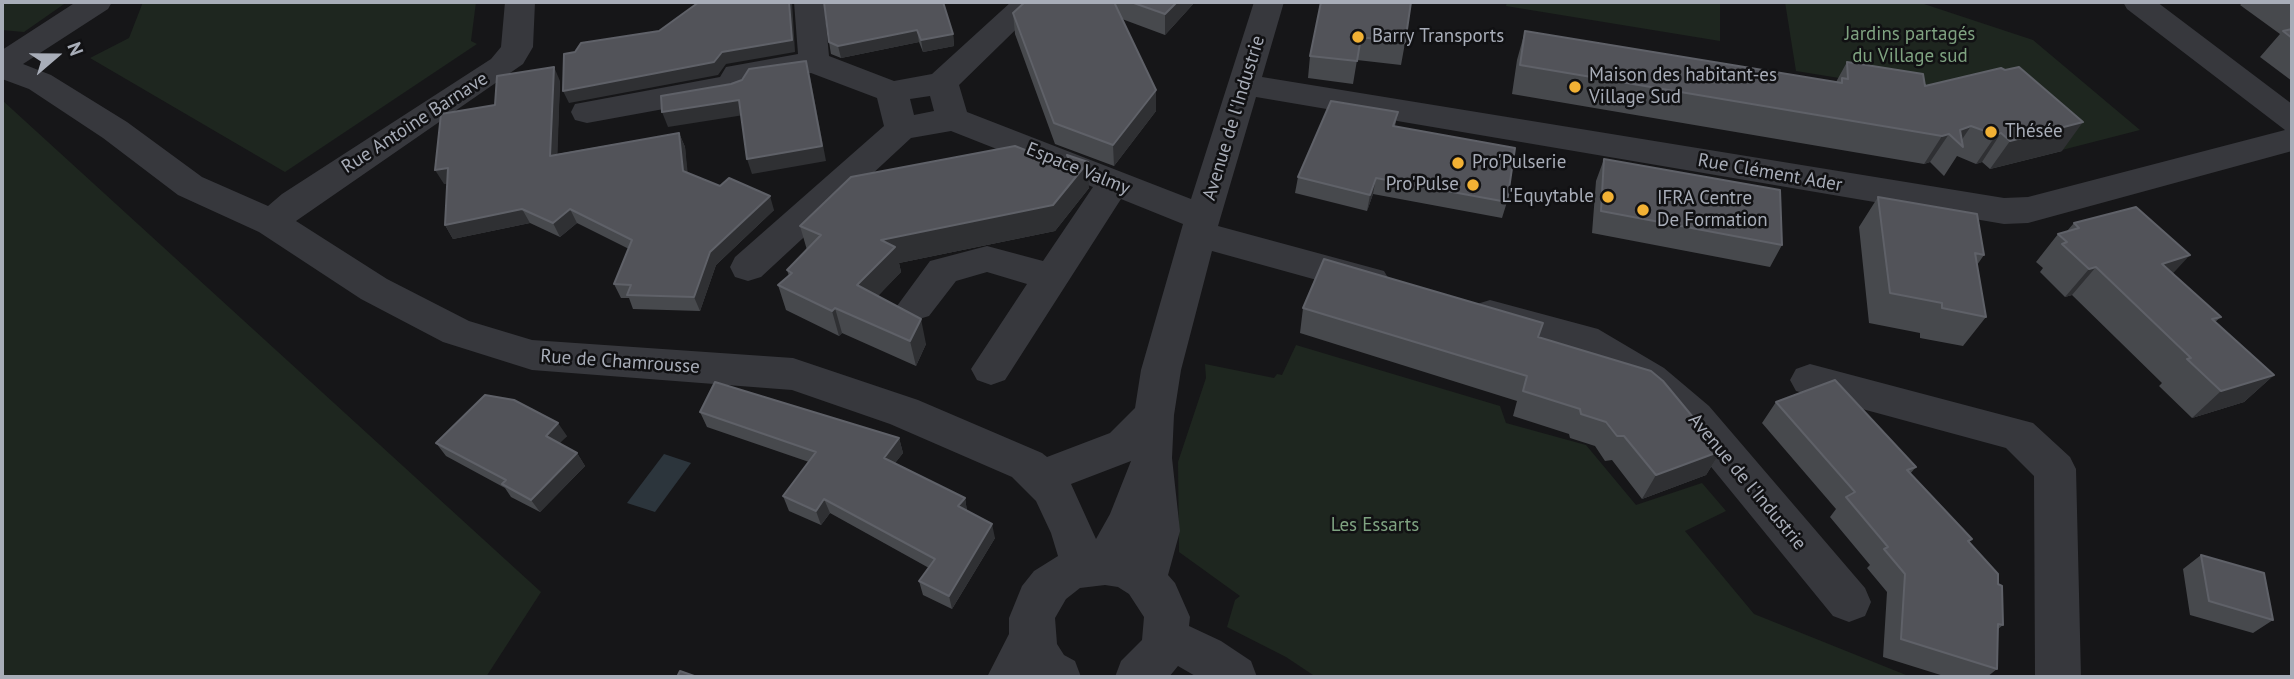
<!DOCTYPE html>
<meta charset="utf-8">
<style>
body{margin:0}
#map{position:relative;width:2294px;height:679px;overflow:hidden;background:#161618;font-family:"PT Sans",sans-serif}
canvas{display:block}
.frame{position:absolute;inset:0;border:4px solid #a8adb8;pointer-events:none}
.north{position:absolute;left:21px;top:21px;width:70px;height:70px;-webkit-text-stroke:5px #111113;paint-order:stroke;rotate:70deg;font-size:19px;font-weight:700;line-height:28px;text-align:center;color:#a8adb8}
.north::after{content:'';display:block;margin:auto;width:24px;height:32px;background:#a8adb8;clip-path:polygon(50% 0,100% 100%,50% 72%,0 100%)}
</style>
<div id="map">
<canvas width="2294" height="679"></canvas>
<div class="frame"></div>
<div class="north">N</div>
</div>
<script>
const g = document.querySelector('canvas').getContext('2d');
g.lineJoin = 'round';
function fill(path, color) { g.fillStyle = color; g.fill(path, 'evenodd'); }
const poly = rows => new Path2D(rows.map(r => 'M' + r).join(''));
function stroke(path, color, width, dash) { g.strokeStyle = color; g.lineWidth = width; g.lineCap = dash ? 'butt' : 'round'; g.setLineDash(dash || []); g.stroke(path); }
function label(font, color, halo, rows, align = 'center') {
  g.font = font + ' "PT Sans",sans-serif'; g.lineWidth = 5; g.setLineDash([]); g.textBaseline = 'middle'; g.strokeStyle = halo; g.fillStyle = color; for (const [text, x, y, turn = 0] of rows) {
    g.save(); g.translate(x, y); g.rotate((+turn || 0) * Math.PI / 180); g.textAlign = isNaN(turn) ? turn : align; if (halo) g.strokeText(text, 0, 0); g.fillText(text, 0, 0); g.restore();
  }
}
fill(poly([
 [2,2,67,2,24,32,2,30],
 [143,2,476,2,471,41,477,44,285,172,90,58,129,38],
 [1507,2,1720,2,1720,41,1506,6],
 [1785,2,1918,2,2033,40,2140,130,2062,150,1913,90,1796,71],
 [2,100,541,592,486,677,2,677],
 [1296,345,1500,406,1506,423,1586,445,1636,505,1702,483,1726,511,1685,531,1754,614,1911,677,1316,677,1286,657,1227,627,1235,600,1240,596,1179,552,1178,462,1206,378,1205,364,1274,378,1277,374,1282,375]
]), '#1e261f');
fill(poly([
 [664,454,691,463,655,512,627,503]
]), '#2c353c');
fill(poly([
 [76,2,112,2,108,9,23,64,51,75,127,122,202,177,268,206,282,194,491,59,501,47,505,2,535,2,533,47,523,64,296,221,387,279,469,321,532,340,793,358,918,400,1042,453,1047,457,1110,433,1135,408,1141,370,1183,224,1121,199,1005,380,991,385,977,380,971,369,1027,284,987,272,956,281,929,316,916,320,903,316,897,306,930,261,987,246,1043,261,1093,187,951,131,911,138,761,277,748,281,735,277,730,267,735,257,884,126,877,98,811,73,752,82,746,92,735,96,587,123,575,120,571,112,575,104,720,77,726,67,798,54,794,2,824,2,829,56,894,81,932,74,1011,2,1044,2,959,85,967,112,1191,199,1254,2,1284,2,1262,77,2004,198,2028,197,2285,130,2127,9,2123,2,2157,2,2292,104,2292,151,2028,223,2004,224,1256,97,1218,226,1384,271,1390,281,1384,291,1371,295,1212,251,1181,370,1174,415,1172,458,1180,531,1168,575,1175,583,1190,617,1189,626,1221,641,1251,661,1257,677,1197,677,1178,666,1169,677,1115,677,1121,661,1142,640,1144,617,1129,594,1118,587,1105,585,1080,588,1066,599,1055,618,1057,644,1064,655,1075,661,1081,677,987,677,1009,634,1009,618,1022,586,1034,571,1058,556,1051,533,1036,501,1012,477,890,424,792,390,532,370,443,342,361,299,259,232,178,195,103,138,29,89,2,79,2,50,76,2],
 [930,96,934,111,914,115,910,99,930,96],
 [1131,461,1110,514,1096,539,1071,484,1131,461],
 [1490,300,1598,329,1664,368,1709,406,1865,588,1871,602,1865,616,1849,622,1833,616,1681,430,1636,390,1572,352,1477,324,1471,314,1477,304,1490,300],
 [1810,364,2033,423,2070,457,2076,469,2081,677,2035,677,2034,476,2006,448,1796,391,1790,380,1796,369,1810,364]
]), '#37383d');
fill(poly([
 [824,2,953,34,954,46,923,52,919,42,841,58,831,54,829,42],
 [1025,2,1195,2,1165,35,1122,19,1156,90,1156,111,1114,166,1055,144,1015,34,1013,13],
 [1321,2,1405,43,1401,65,1357,60,1353,84,1308,78,1310,56],
 [2243,2,2292,2,2292,81,2260,57,2280,34,2240,5],
 [1525,31,1836,82,1847,62,1925,86,2062,151,1990,169,1982,162,1976,164,1957,156,1944,176,1930,162,1924,164,1512,94,1517,60],
 [560,81,557,154,679,133,685,147,687,173,774,210,716,265,700,311,633,309,629,298,621,298,614,284,629,249,577,223,560,237,530,223,453,239,445,225,447,183,444,184,495,105],
 [1398,112,1395,126,1507,202,1502,218,1373,194,1367,211,1295,193,1298,177],
 [1067,155,1089,188,1055,231,899,263,901,272,877,296,926,344,916,366,842,333,839,336,786,310,778,285,789,276,787,270,807,250,800,226,1068,167],
 [1604,159,1782,245,1770,267,1592,233,1596,181],
 [1878,197,1984,255,1977,265,1986,317,1963,346,1920,338,1920,333,1869,323,1859,227],
 [2074,223,2173,274,2221,317,2215,322,2274,375,2244,402,2192,418,2159,386,2162,383,2072,295,2065,297,2040,272,2043,268,2036,262,2058,234,2067,231],
 [1303,308,1538,337,1721,451,1706,475,1642,499,1612,460,1605,461,1595,446,1570,438,1569,434,1513,416,1517,401,1300,333],
 [1776,402,1916,467,1910,474,1972,539,1969,542,1998,584,2003,625,1997,630,1997,669,1987,677,1947,677,1883,657,1887,592,1867,568,1870,565,1830,517,1836,509,1762,423],
 [700,412,899,438,903,453,895,463,965,498,967,511,995,538,952,609,923,595,919,581,929,568,830,513,821,525,789,511,783,496,809,462,707,427],
 [567,436,559,443,577,453,585,466,540,512,511,497,505,488,446,456,436,443],
 [2201,555,2273,620,2253,633,2190,615,2183,569]
]), '#47494d');
fill(poly([
 [789,2,792,2,795,52,726,64,718,75,569,103,563,91,722,52],
 [1177,2,1195,2,1165,35,1165,14],
 [917,30,919,42,841,58,838,46],
 [953,34,954,46,923,52,921,40],
 [806,61,810,76,826,161,752,174,747,159],
 [554,67,560,81,557,170,550,156],
 [1156,90,1156,111,1114,166,1113,145],
 [739,100,744,115,668,127,662,112],
 [2083,122,2062,151,1990,169,2010,141],
 [1971,126,1959,144,1960,130],
 [679,133,685,147,689,185,683,171],
 [2001,133,1982,162,1976,164,1996,135],
 [1949,134,1930,162,1924,164,1942,136],
 [1088,162,1089,188,1055,231,899,263,901,272,864,311,857,285,881,240],
 [448,168,456,182,444,184,435,170],
 [1376,178,1373,194,1367,211,1370,195],
 [770,196,774,210,716,265,700,311,694,297,710,252],
 [522,209,530,223,453,239,445,225],
 [570,209,577,223,560,237,553,223],
 [2190,255,2164,283,2162,264],
 [2096,267,2072,295,2065,297,2089,269],
 [835,308,842,333,839,336,832,311],
 [921,319,926,344,916,366,910,341],
 [2274,375,2244,402,2192,418,2221,391],
 [558,423,567,436,554,449,546,436],
 [899,438,903,453,888,472,884,458],
 [1721,451,1706,475,1642,499,1656,475],
 [577,453,585,466,540,512,531,500],
 [965,498,967,512,958,506],
 [824,499,830,513,821,525,816,511],
 [992,524,995,538,952,609,949,596]
]), '#2f3033');
const building = poly([
 [699,2,789,2,792,40,722,52,714,62,563,91,564,54,575,52,581,43,659,31,699,2],
 [824,2,943,2,953,34,921,40,917,30,838,46,829,42,824,2],
 [1025,2,1114,2,1156,90,1113,145,1054,123,1013,13,1025,2],
 [1131,2,1177,2,1165,14,1131,2],
 [1321,2,1411,2,1405,43,1361,37,1357,61,1310,56,1321,2],
 [2292,29,2292,38,2283,31,2292,29],
 [1525,31,1842,83,1842,78,1848,79,1847,62,1923,74,1925,86,2001,68,2005,70,2019,67,2083,122,2010,141,2001,133,1996,135,1971,126,1960,130,1963,147,1949,134,1942,136,1520,65,1525,31],
 [806,61,822,146,747,159,739,100,662,112,661,96,731,84,742,80,749,69,806,61],
 [554,67,550,156,679,133,683,171,720,186,729,178,770,196,710,252,694,297,627,295,631,285,614,284,632,240,570,209,553,223,522,209,445,225,448,168,435,170,441,114,495,105,497,76,554,67],
 [1331,101,1398,112,1393,126,1515,148,1507,202,1376,178,1370,195,1298,177,1331,101],
 [1015,146,1073,169,1067,155,1088,162,1053,205,881,240,895,247,857,285,921,319,910,341,835,308,832,311,778,285,792,273,787,270,821,235,800,226,851,177,1015,146],
 [1604,159,1780,190,1782,245,1601,211,1604,159],
 [1878,197,1977,214,1984,255,1975,253,1986,317,1942,308,1942,303,1890,293,1878,197],
 [2136,207,2190,255,2162,264,2221,317,2212,319,2274,375,2221,391,2187,359,2191,358,2096,267,2089,269,2062,244,2067,242,2058,234,2079,228,2074,223,2136,207],
 [1324,259,1543,323,1538,337,1651,371,1663,381,1721,451,1656,475,1624,436,1617,436,1606,422,1581,414,1580,409,1523,391,1527,376,1303,308,1324,259],
 [1835,380,1916,467,1907,470,1972,539,1968,541,1998,574,1998,584,2002,586,2003,625,1998,624,1997,669,1901,639,1905,574,1884,549,1888,547,1846,497,1855,492,1776,402,1835,380],
 [715,382,899,438,884,458,965,498,958,506,992,524,949,596,919,581,935,559,824,499,816,511,783,496,816,452,700,412,715,382],
 [485,395,514,400,558,423,546,436,577,453,531,500,502,484,506,480,436,443,485,395],
 [2201,555,2264,573,2273,620,2209,601,2201,555],
 [680,671,697,677,677,677,680,671]
]);
fill(building, '#525359');
stroke(building, '#5f6168', 2);
for (const [x, y, r, color] of [
 [1358,37,7,"#f2b134"],
 [1575,87,7,"#f2b134"],
 [1991,132,7,"#f2b134"],
 [1458,163,7,"#f2b134"],
 [1473,185,7,"#f2b134"],
 [1608,197,7,"#f2b134"],
 [1643,210,7,"#f2b134"]
]) { const dot = new Path2D(); dot.arc(x, y, r, 0, 2 * Math.PI); g.fillStyle = color; g.fill(dot); stroke(dot, '#111113', 2.5); }
label('19px', '#7fa381', '#111113', [
 ["Jardins partagés",1910,35],
 ["du Village sud",1910,57],
 ["Les Essarts",1375,526]
]);
label('19px', '#a8adb8', '#111113', [
 ["Barry Transports",1372,37],
 ["Maison des habitant-es",1589,76],
 ["Village Sud",1589,98],
 ["Thésée",2005,132],
 ["Pro'Pulserie",1472,163],
 ["Pro'Pulse",1459,185,"right"],
 ["L'Equytable",1594,197,"right"],
 ["IFRA Centre",1657,199],
 ["De Formation",1657,221]
], 'left');
label('19px', '#a8adb8', '#111113', [
 ["Avenue de l'Industrie",1234,118,-73],
 ["Rue Antoine Barnave",415,123,-33],
 ["Espace Valmy",1078,169,22],
 ["Rue Clément Ader",1770,173,10],
 ["Rue de Chamrousse",620,362,4],
 ["Avenue de l'Industrie",1747,482,50]
]);
</script>
